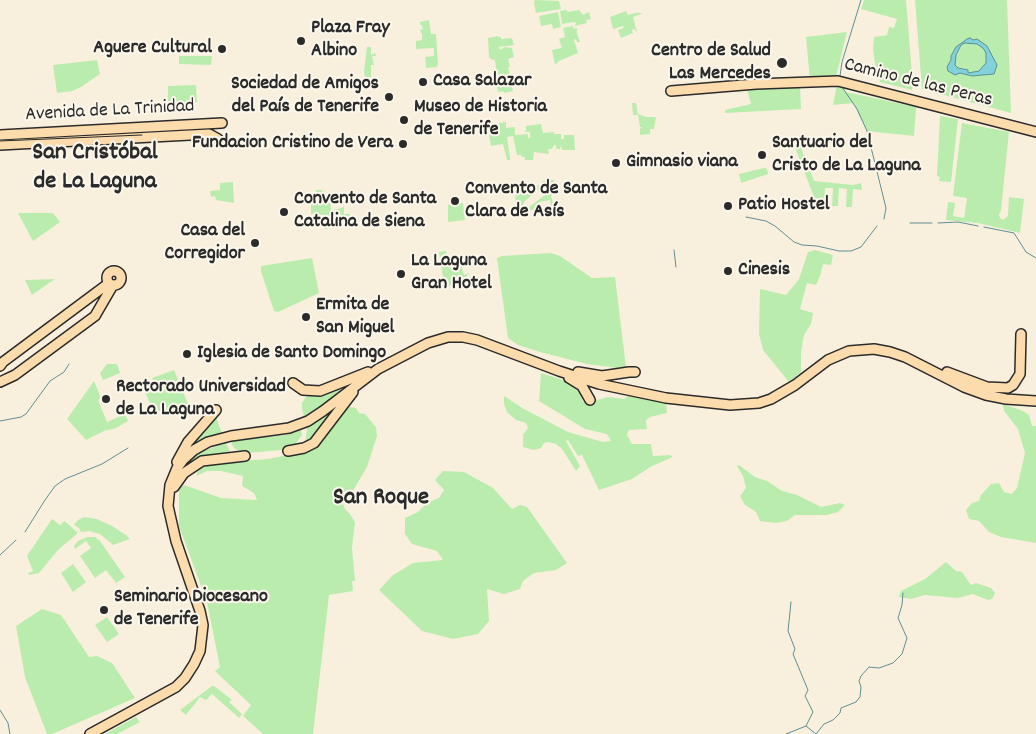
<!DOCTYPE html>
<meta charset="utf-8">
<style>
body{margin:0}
canvas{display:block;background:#f9efdd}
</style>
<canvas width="1036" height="734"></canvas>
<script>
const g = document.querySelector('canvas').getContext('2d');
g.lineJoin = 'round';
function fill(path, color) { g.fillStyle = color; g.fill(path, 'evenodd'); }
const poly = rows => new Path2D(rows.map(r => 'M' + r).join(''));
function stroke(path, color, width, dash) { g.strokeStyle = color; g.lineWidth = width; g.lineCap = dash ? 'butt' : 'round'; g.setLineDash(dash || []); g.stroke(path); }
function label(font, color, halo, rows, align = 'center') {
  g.font = font + ' Dekko,sans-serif'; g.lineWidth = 4; g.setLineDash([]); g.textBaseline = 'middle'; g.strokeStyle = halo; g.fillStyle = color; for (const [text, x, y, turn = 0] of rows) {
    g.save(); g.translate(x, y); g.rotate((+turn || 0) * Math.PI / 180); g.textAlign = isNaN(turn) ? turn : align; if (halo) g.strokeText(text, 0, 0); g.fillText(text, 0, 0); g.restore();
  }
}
fill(poly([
 [535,0,559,1,561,9,536,13,534,2],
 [864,0,906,0,913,87,912,90,880,82,875,63,873,50,874,37,887,35,889,27,894,28,897,19,861,9],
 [915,0,1007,0,1011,113,922,89],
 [567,10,567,12,579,10,583,15,589,12,591,19,586,20,587,23,575,26,576,23,574,22,562,24,560,11],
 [626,11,628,15,635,13,643,13,633,17,637,32,634,29,632,30,633,33,621,38,618,30,624,28,623,26,613,29,610,17],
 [558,12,561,27,553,29,552,24,541,26,539,16],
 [429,20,431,34,436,34,438,64,437,67,426,68,425,57,434,56,434,48,416,49,416,41,422,40,422,33,421,33,420,30,423,29,422,25,420,25,420,22],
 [573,26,574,29,577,28,577,34,580,42,577,42,576,39,574,40,578,53,559,61,555,65,552,50,562,48,559,39,565,37,563,28],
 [847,32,835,81,810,81,806,37],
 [498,36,498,37,501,37,501,39,512,38,514,45,499,47,500,50,505,47,512,48,514,57,508,59,510,67,508,67,513,91,504,93,503,91,498,92,496,79,492,79,492,70,496,69,495,60,491,59,489,57,488,38],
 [367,47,371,47,371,55,375,53,376,56,372,56,374,65,371,65,371,77,365,77,364,72],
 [179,56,212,56,211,65,179,64],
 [97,60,100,74,81,87,72,91,57,93,53,65],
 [837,84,842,86,846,92,916,107,914,136,867,131,853,103,833,105],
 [196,85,197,102,168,106,168,86],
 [800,85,801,109,725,113,725,110,751,104,747,89],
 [632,103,636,103,638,114,646,117,656,117,654,129,650,129,650,134,640,135,640,129,642,127,640,127,638,115,633,115],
 [940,116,958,119,951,182,939,181,940,177,937,176],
 [506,122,506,128,515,127,515,135,528,134,528,138,530,138,530,132,523,132,526,131,526,126,541,124,543,133,554,132,554,134,561,134,561,139,564,139,564,135,574,135,575,150,562,150,561,145,560,149,556,149,556,145,554,145,552,149,548,149,549,154,534,152,533,160,525,160,525,157,522,157,521,155,517,155,513,136,507,137,510,157,510,160,507,160,503,144,491,146,489,135,500,134,499,123],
 [962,123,1009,132,1001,210,999,215,1000,218,1003,220,1008,216,1009,197,1024,199,1020,233,978,223,946,220,948,202,955,203,953,216,964,218,967,198,953,196],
 [793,137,797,138,814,181,853,185,861,183,862,190,853,189,852,207,846,207,847,189,839,188,838,206,832,206,833,188,825,188,824,205,817,205,792,139],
 [764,168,767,169,768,174,741,183,739,174],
 [554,180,554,193,551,196,554,207,551,208,550,200,539,202,540,209,530,210,529,207,545,195,550,195,549,191,544,192,543,189,538,190,524,202,523,206,516,208,515,189,521,189,521,187,542,185,542,181],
 [233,182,234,203,216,200,215,196,211,197,210,191,220,190,220,183],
 [316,190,322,190,322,192,325,191,325,195,330,196,331,211,344,207,344,214,350,214,350,222,337,225,336,222,334,222,334,225,331,226,332,228,325,229,325,215,311,214,311,195,316,194],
 [463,203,465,220,448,222,448,205],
 [18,213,53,213,60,222,33,241],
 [815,250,833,255,831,265,823,264,820,276,816,285,807,283,800,309,813,313,811,324,804,335,801,352,801,372,789,382,763,350,759,334,760,289,786,295,799,279,808,252],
 [446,251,451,269,455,267,453,261,459,259,464,275,469,273,465,278,445,288,439,252],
 [551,253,560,256,592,278,615,277,626,367,625,369,587,364,540,352,518,345,508,338,497,258,502,256],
 [312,258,319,293,278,312,274,311,261,271,261,266],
 [55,279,32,295,25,280],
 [107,364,117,364,120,373,103,380,100,373],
 [174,370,188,404,171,411,153,411,144,389,155,384,152,378],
 [541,373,560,379,581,389,582,401,589,406,597,400,608,397,624,399,628,396,666,403,667,413,650,417,646,420,647,429,629,430,627,435,632,444,651,444,653,456,670,455,673,457,652,466,632,479,599,490,582,455,578,456,568,440,566,441,580,466,576,471,562,449,556,444,548,442,544,443,541,448,534,450,523,447,523,435,528,428,526,423,516,420,507,412,504,404,504,396,524,409,568,432,603,442,611,441,607,434,585,429,539,401],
 [94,381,101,398,98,400,107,422,125,414,128,421,116,428,104,431,86,440,67,419],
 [349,383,334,397,304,417,302,408,302,403,308,394],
 [1003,404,1023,411,1029,415,1032,426,1036,426,1036,543,1001,537,989,532,979,521,969,519,966,510,972,503,979,501,981,495,991,484,999,483,1004,492,1012,494,1017,488,1025,453,1018,429,1004,411],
 [345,406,356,408,359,413,365,414,376,427,377,436,367,467,351,494,345,500,343,504,345,509,350,514,355,522,352,548,355,581,352,581,353,591,329,595,313,734,263,734,243,716,251,705,215,671,220,667,207,602,179,526,179,488,184,485,221,498,257,500,254,493,242,486,243,476,221,471,207,471,196,476,198,471,204,465,209,463,268,459,302,452],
 [333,411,334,412,314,439,303,445,306,438,307,427],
 [215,415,222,433,203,439,186,450],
 [301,430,302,435,295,445,281,450,247,453,235,449,231,443,232,442,239,440,285,435],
 [226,443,230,451,229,456,182,469,194,456,200,452],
 [739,465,755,477,767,481,782,491,797,495,821,507,840,503,845,505,838,512,827,515,795,515,787,521,776,523,760,521,756,512,745,505,740,496,746,488,743,476,737,466],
 [443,471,464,472,493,488,512,509,520,505,527,507,567,563,556,570,534,573,523,581,520,589,504,594,487,589,489,621,478,634,453,639,422,631,379,590,393,575,413,563,443,560,437,551,412,544,405,534,405,518,418,512,427,503,439,498,444,490,435,480],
 [85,517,97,519,112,526,126,535,130,539,113,545,100,534,89,531,81,532,79,528,74,525,78,520],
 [52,519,60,525,64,521,68,524,78,533,58,550,39,573,29,575,28,573,33,571,27,556],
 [87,537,95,537,100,541,125,577,116,583,106,570,95,578,80,556,91,548,86,541,75,549,74,546,78,541],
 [946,562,956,571,962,572,971,585,976,583,991,588,995,593,992,599,988,600,973,594,958,598,925,595,911,599,899,597,901,591,925,579],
 [73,564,86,582,73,592,61,573],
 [42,609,61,615,89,657,97,656,112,663,135,698,52,734,47,734,25,677,16,626],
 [107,617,119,634,107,642,95,625],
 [212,686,214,686,232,700,229,702,242,714,239,718,212,694,206,700,200,697,186,715,180,710],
 [136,717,140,722,117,734,105,734]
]), '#baedad');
const water = poly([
 [970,38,973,40,977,39,987,46,997,65,994,74,972,76,960,73,955,75,948,71,947,67,951,60,951,56,956,47,967,39,970,38],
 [965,43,977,44,983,48,986,53,986,63,979,71,968,73,968,70,958,68,955,65,956,55,961,45,965,43]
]);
fill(water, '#81d2db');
stroke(water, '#5f8f95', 1);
stroke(poly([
 [840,76,842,62,861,0],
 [842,87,857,109,867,131,886,208,884,219],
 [746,217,766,221,775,226,794,242,802,245,817,246,839,251,851,251,861,247,877,226],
 [910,223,932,223],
 [938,223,958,222,978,226],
 [984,227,1014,233,1026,252,1036,258],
 [674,250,676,267],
 [0,421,21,417,26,414,50,381,64,372,69,364],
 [25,532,45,500,55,486,65,479,102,464,128,448],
 [0,555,16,540],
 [791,602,788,631,795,649,793,654,808,690,805,696,813,712,806,726],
 [0,710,8,723,10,734],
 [786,734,806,726,816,734,824,724,833,720,840,713,841,708,856,702,860,697,861,687,859,681,861,676,869,667,879,668,893,663,902,654,907,638,898,618,902,605,903,593]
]), '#5f8f95', 1);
const major = poly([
 [671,91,756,84,838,81,1036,132],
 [0,135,222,123],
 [0,145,209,134,218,139],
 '107 278a7 7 0 1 1 14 0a7 7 0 1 1-14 0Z',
 [0,366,3,362,109,283],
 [578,372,602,376,629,372,635,372],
 [947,372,987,387,1008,388,1013,385,1020,374,1021,334],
 [569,378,582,386,590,400],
 [0,382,15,375,95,316,113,285],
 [293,383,303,390,320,391,368,372],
 [288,451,304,448,314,443,353,392],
 [177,462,188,442,216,410],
 [174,487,184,473,202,461,245,456],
 [90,734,176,687,185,678,194,664,200,651,203,625,200,611,176,541,168,506,170,485,177,468,183,460,194,450,208,442,231,436,289,428,308,421,323,411,378,369,428,343,448,337,463,337,477,340,559,371,599,384,666,398,730,405,759,403,771,399,795,385,828,360,849,351,874,349,890,352,905,357,964,387,986,395,1006,399,1036,401]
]);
stroke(major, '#2b2b2b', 12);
stroke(major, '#fcdcac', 9);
stroke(poly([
 [0,141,142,135]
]), '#2b2b2b', 1);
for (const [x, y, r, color] of [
 [301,41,5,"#2b2b2b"],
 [222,49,5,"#2b2b2b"],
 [782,63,6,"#2b2b2b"],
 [423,82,5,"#2b2b2b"],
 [389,97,5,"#2b2b2b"],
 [404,120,5,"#2b2b2b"],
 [403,144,5,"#2b2b2b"],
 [762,155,5,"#2b2b2b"],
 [616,163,5,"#2b2b2b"],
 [455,201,5,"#2b2b2b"],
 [728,206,5,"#2b2b2b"],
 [284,212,5,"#2b2b2b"],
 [255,243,5,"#2b2b2b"],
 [728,271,5,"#2b2b2b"],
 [401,274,5,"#2b2b2b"],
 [306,317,5,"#2b2b2b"],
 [187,354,5,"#2b2b2b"],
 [106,399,5,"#2b2b2b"],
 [104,610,5,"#2b2b2b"]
]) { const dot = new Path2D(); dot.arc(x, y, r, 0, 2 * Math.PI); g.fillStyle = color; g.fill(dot); stroke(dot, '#fbf7ec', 2); }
label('bold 20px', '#2b2b2b', '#fbf7ec', [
 ["Plaza Fray",311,29],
 ["Albino",311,52],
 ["Aguere Cultural",212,49,"right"],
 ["Centro de Salud",771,52,"right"],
 ["Las Mercedes",771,75,"right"],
 ["Casa Salazar",433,82],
 ["Sociedad de Amigos",379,85,"right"],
 ["del País de Tenerife",379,108,"right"],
 ["Museo de Historia",414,108],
 ["de Tenerife",414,131],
 ["Fundacion Cristino de Vera",393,144,"right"],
 ["Santuario del",772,144],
 ["Cristo de La Laguna",772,167],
 ["Gimnasio viana",626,163],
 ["Convento de Santa",465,190],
 ["Clara de Asís",465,213],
 ["Convento de Santa",294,200],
 ["Catalina de Siena",294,223],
 ["Patio Hostel",738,206],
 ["Casa del",245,232,"right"],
 ["Corregidor",245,255,"right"],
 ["La Laguna",411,262],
 ["Gran Hotel",411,285],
 ["Cinesis",738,271],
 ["Ermita de",316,306],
 ["San Miguel",316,329],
 ["Iglesia de Santo Domingo",197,354],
 ["Rectorado Universidad",116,388],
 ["de La Laguna",116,411],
 ["Seminario Diocesano",114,598],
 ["de Tenerife",114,621]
], 'left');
label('20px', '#2b2b2b', '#fbf7ec', [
 ["Camino de las Peras",918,84,14],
 ["Avenida de La Trinidad",110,112,-3]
]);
label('bold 25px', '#2b2b2b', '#fbf7ec', [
 ["San Cristóbal",95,155],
 ["de La Laguna",95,184],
 ["San Roque",381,500]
]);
</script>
